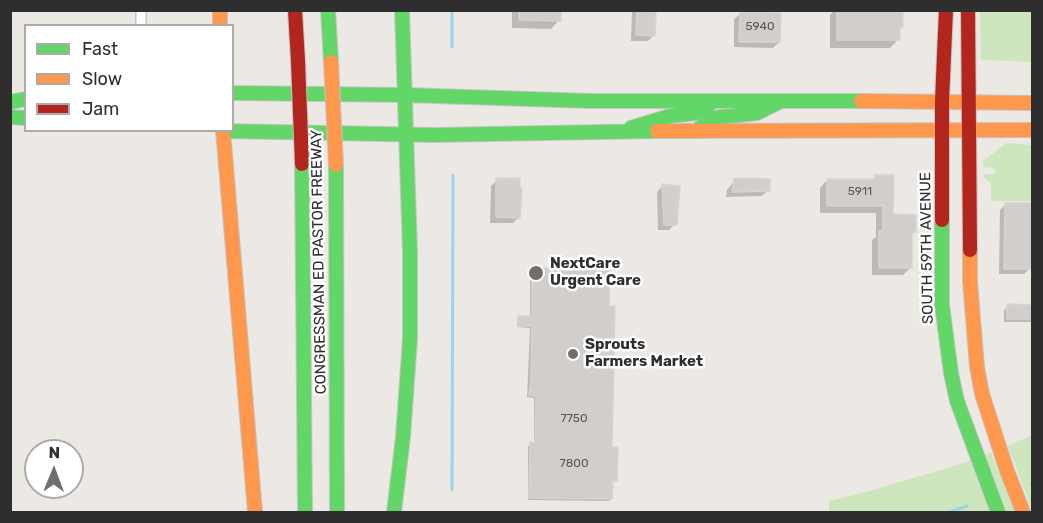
<!DOCTYPE html>
<style>
body{margin:0}
#map{position:relative;width:1043px;height:523px;overflow:hidden;background:#ece8e4;font-family:Rubik,sans-serif}
canvas{display:block}
.frame{position:absolute;inset:0;border:12px solid #2e2e2e;pointer-events:none}
.legend{position:absolute;left:24px;top:24px;width:210px;height:108px;box-sizing:border-box;background:#fff;border:2px solid #ababab;margin:0;padding:8px 10px;list-style:none;font-size:18px;color:#2e2e2e}
.legend li{display:flex;align-items:center;gap:12px;height:30px}
.legend b{width:30px;border:2px solid #ababab}
.north{position:absolute;left:24px;top:439px;width:60px;height:60px;box-sizing:border-box;background:#fff;border:2px solid #ababab;border-radius:50%;rotate:1deg;font-size:16px;font-weight:700;line-height:24px;text-align:center;color:#2e2e2e}
.north::after{content:'';display:block;margin:auto;width:21px;height:27px;background:#706f6e;clip-path:polygon(50% 0,100% 100%,50% 72%,0 100%)}
</style>
<div id="map">
<canvas width="1043" height="523"></canvas>
<div class="frame"></div>
<ul class="legend">
<li><b style="height:8px;background:#63d668"></b>Fast</li>
<li><b style="height:8px;background:#ff974d"></b>Slow</li>
<li><b style="height:8px;background:#b3261e"></b>Jam</li>
</ul>
<div class="north">N</div>
</div>
<script>
const g = document.querySelector('canvas').getContext('2d');
g.lineJoin = 'round';
function fill(path, color) { g.fillStyle = color; g.fill(path, 'evenodd'); }
const poly = rows => new Path2D(rows.map(r => 'M' + r).join(''));
function stroke(path, color, width, dash) { g.strokeStyle = color; g.lineWidth = width; g.lineCap = dash ? 'butt' : 'round'; g.setLineDash(dash || []); g.stroke(path); }
function label(font, color, halo, rows, align = 'center') {
  g.font = font + ' Rubik,sans-serif'; g.lineWidth = 5; g.setLineDash([]); g.textBaseline = 'middle'; g.strokeStyle = halo; g.fillStyle = color; for (const [text, x, y, turn = 0] of rows) {
    g.save(); g.translate(x, y); g.rotate((+turn || 0) * Math.PI / 180); g.textAlign = isNaN(turn) ? turn : align; if (halo) g.strokeText(text, 0, 0); g.fillText(text, 0, 0); g.restore();
  }
}
fill(poly([
 [980,11,1032,11,1032,62,981,60],
 [1006,143,1032,145,1032,201,991,201,991,184,984,178,983,174,995,174,995,168,983,167,983,160,985,160],
 [1032,435,1032,510,1008,446],
 [991,452,1014,512,829,512,829,501,873,490,960,464]
]), '#cee6be');
fill(poly([
 [512,10,560,10,559,20,551,29,512,28],
 [632,10,654,10,654,35,648,41,631,41],
 [835,10,901,10,901,26,898,29,898,40,890,48,830,48,830,15],
 [740,14,779,42,773,48,734,47,734,19],
 [876,176,892,216,914,232,911,235,910,268,903,275,872,275,872,240,876,237,876,213,820,213,820,188,827,180,872,181],
 [497,180,519,217,513,223,490,223,491,186],
 [735,180,768,190,762,196,726,197,727,190],
 [662,186,675,224,669,230,658,230,657,192],
 [1006,204,1030,268,1024,274,999,274,1000,210],
 [532,270,611,448,616,480,611,483,611,499,609,501,528,500,528,446,534,444,534,398,527,397,530,328,517,327,517,320,519,318,530,318,530,272],
 [1008,306,1032,306,1032,322,1004,322,1004,310]
]), '#0003');
stroke(poly([
 [452,10,452,47],
 [1031,484,1032,483],
 [452,490,453,175],
 [949,512,967,506]
]), '#99d6ec', 3);
const building = poly([
 [519,10,561,10,561,21,519,20,519,10],
 [637,10,656,10,655,36,636,35,637,10],
 [837,10,903,10,903,27,900,27,900,40,837,40,837,10],
 [740,12,781,13,780,42,739,42,740,12],
 [875,175,894,175,893,214,916,215,916,232,912,232,912,268,879,268,879,231,883,231,883,206,827,206,827,179,875,179,875,175],
 [496,178,520,178,520,189,522,189,520,218,496,217,496,178],
 [734,178,770,179,770,191,732,192,734,178],
 [662,184,680,186,677,225,664,225,662,184],
 [1005,203,1032,203,1032,269,1004,269,1005,203],
 [532,268,610,269,609,306,615,306,612,447,618,447,617,481,613,481,612,499,529,498,530,442,535,442,536,396,529,395,531,382,532,326,518,326,518,316,532,316,532,268],
 [1007,304,1032,305,1032,319,1007,319,1007,304]
]);
fill(building, '#d1cecb');
stroke(building, '#d7d4d0', 1.5);
const street = poly([
 [141,26,141,10]
]);
const fast = poly([
 [328,10,331,62],
 [232,93,405,95,591,101,861,101],
 [10,102,26,99],
 [10,117,26,118],
 [631,128,670,116,695,113,704,109,713,101],
 [223,131,435,135,657,131],
 [696,131,712,118,757,113,779,102],
 [302,164,305,512],
 [336,165,337,512],
 [942,220,942,305,951,373,957,401,998,512],
 [394,512,403,437,410,339,410,252,402,10]
]);
const slow = poly([
 [220,10,220,26],
 [861,101,1032,103],
 [223,130,255,512],
 [657,131,1032,130],
 [970,250,970,281,977,367,982,394,1007,471,1023,512]
]);
const jam = poly([
 [295,10,298,61],
 [968,10,970,250],
 [942,220,942,101,946,10]
]);
stroke(street, '#c5c4c5', 12);
stroke(fast, '#c5c4c5', 16);
stroke(slow, '#c5c4c5', 16);
stroke(jam, '#c5c4c5', 16);
stroke(street, '#fcfcfb', 9);
stroke(fast, '#63d668', 14);
stroke(slow, '#ff974d', 14);
stroke(jam, '#b3261e', 14);
const slowBridge = poly([
 [331,62,336,165]
]);
const jamBridge = poly([
 [298,61,302,164]
]);
stroke(slowBridge, '#c6c5c4', 16, []);
stroke(jamBridge, '#c6c5c4', 16, []);
stroke(slowBridge, '#ff974d', 14);
stroke(jamBridge, '#b3261e', 14);
for (const [x, y, r, color] of [
 [536,273,8,"#706f6e"],
 [573,354,6,"#706f6e"]
]) { const dot = new Path2D(); dot.arc(x, y, r, 0, 2 * Math.PI); g.fillStyle = color; g.fill(dot); stroke(dot, '#fff', 2); }
label('12px', '#585857', null, [
 ["5940",760,27],
 ["5911",860,192],
 ["7750",574,419],
 ["7800",574,464]
]);
label('15px', '#2e2e2e', '#fff', [
 ["SOUTH 59TH AVENUE",927,248,-91],
 ["CONGRESSMAN ED PASTOR FREEWAY",319,262,-91]
]);
label('bold 15px', '#2e2e2e', '#fff', [
 ["NextCare",550,264],
 ["Urgent Care",550,281],
 ["Sprouts",585,345],
 ["Farmers Market",585,362]
], 'left');
</script>
